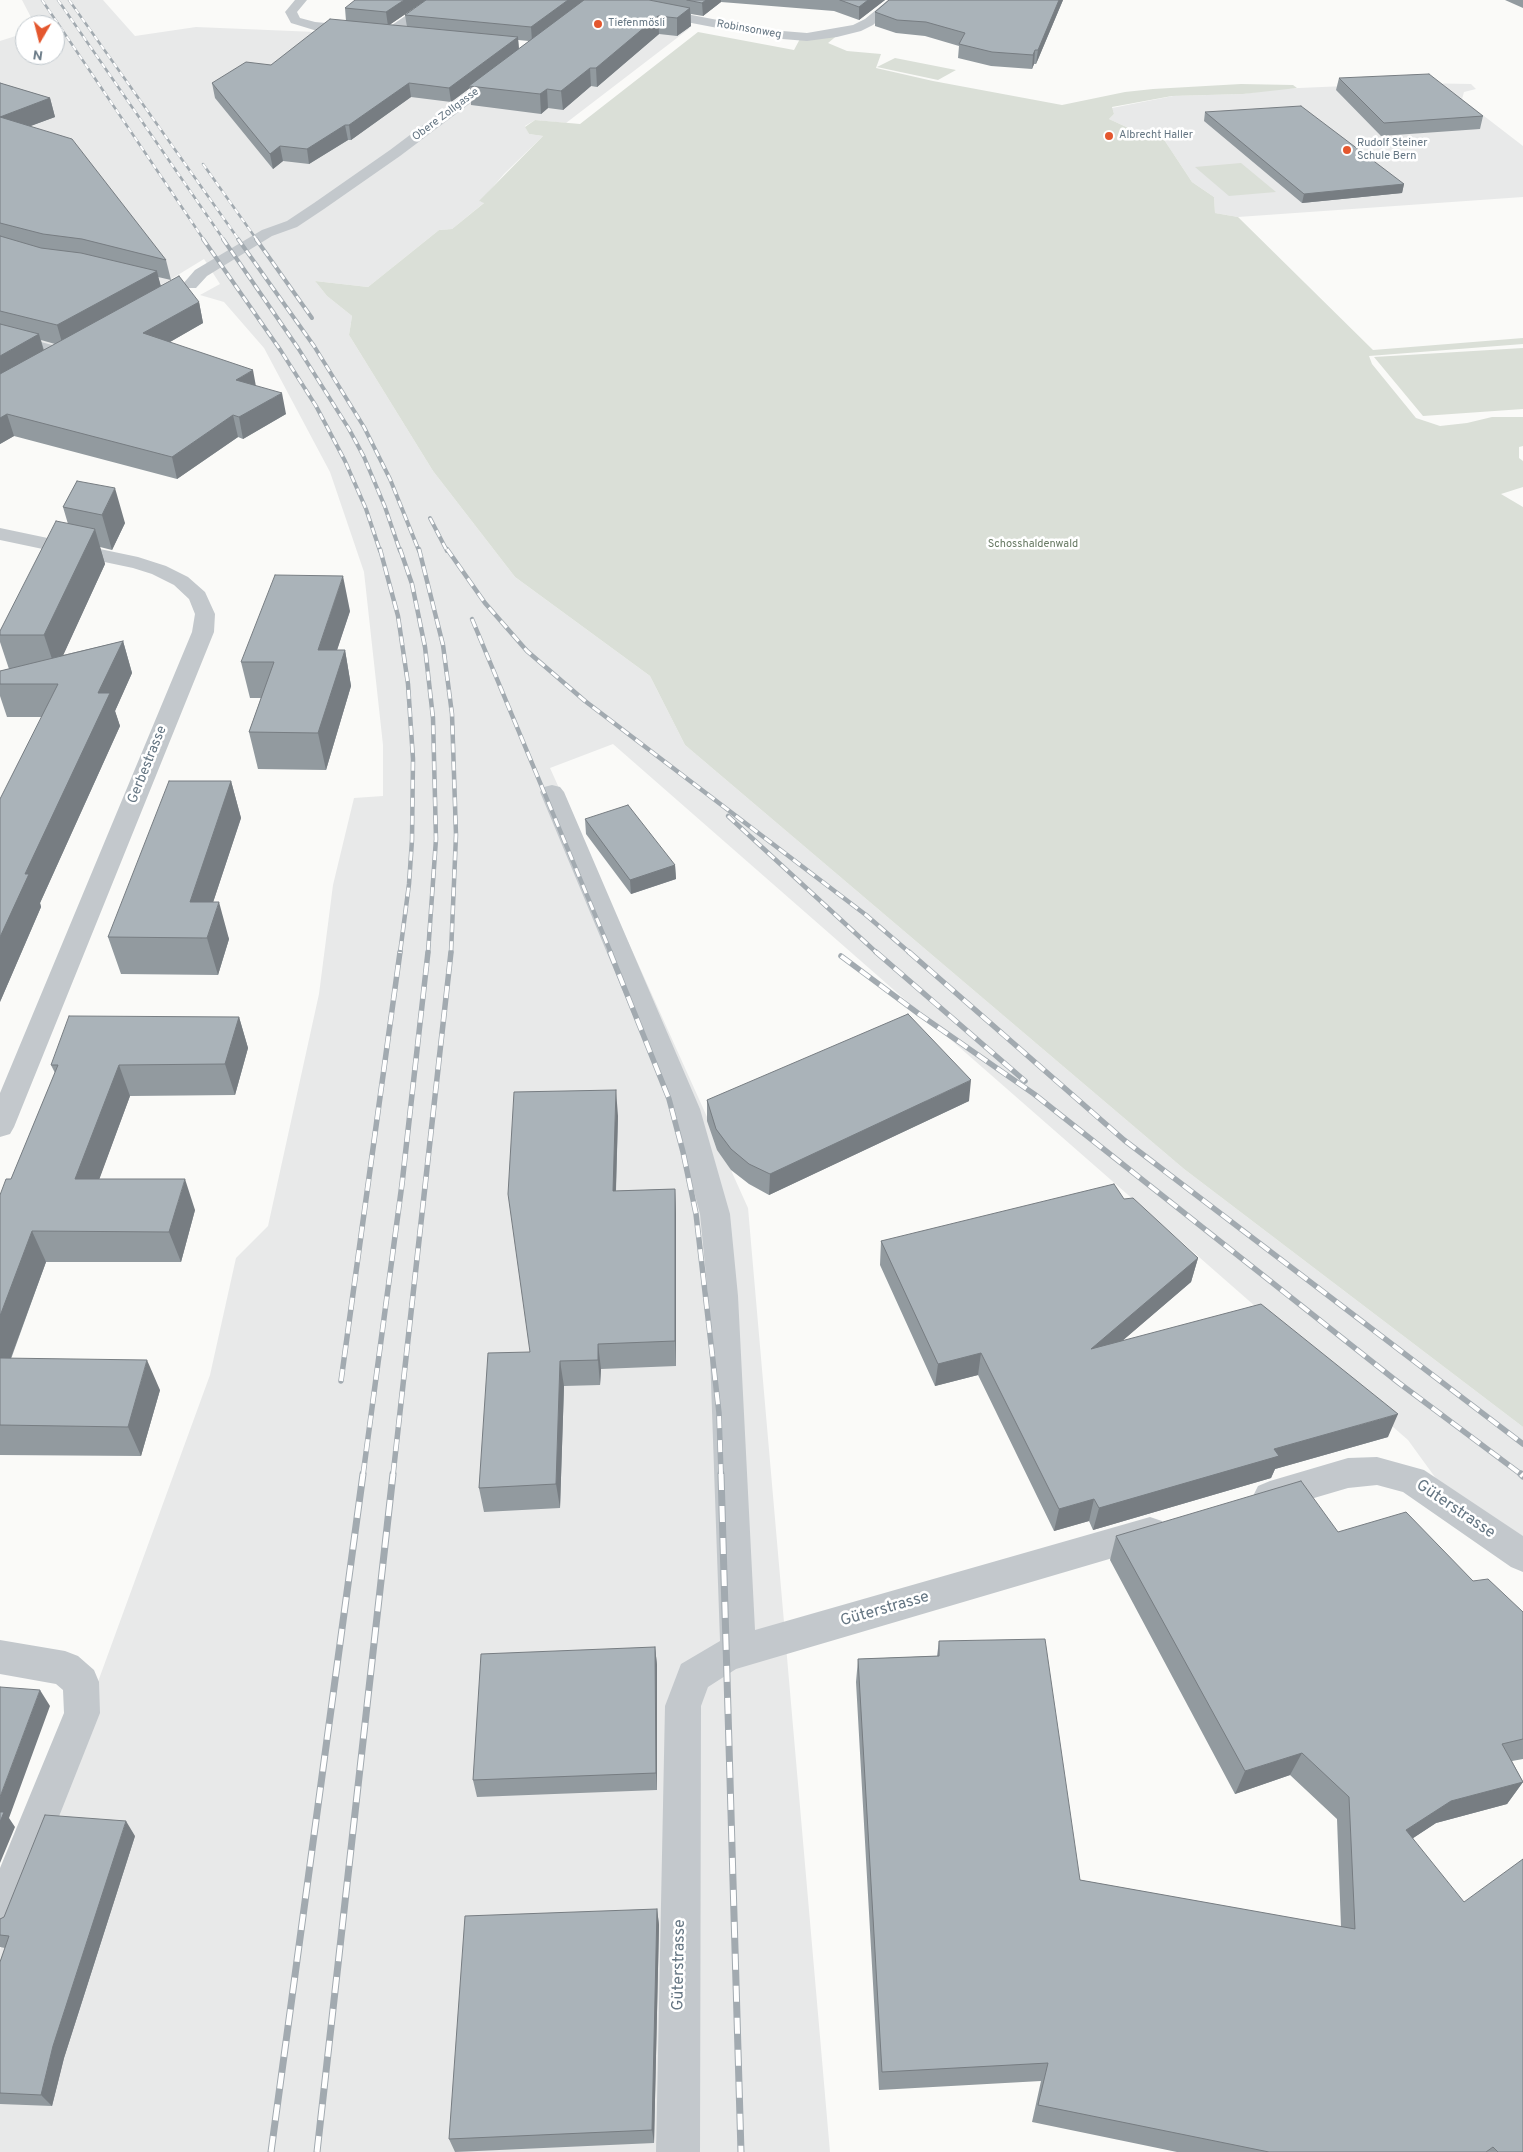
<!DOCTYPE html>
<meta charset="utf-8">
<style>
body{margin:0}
#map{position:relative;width:1523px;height:2152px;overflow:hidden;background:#fafaf8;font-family:Overpass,sans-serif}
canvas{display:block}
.north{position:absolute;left:15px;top:15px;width:50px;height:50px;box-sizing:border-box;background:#fff;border:1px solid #c1c8cd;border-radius:50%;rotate:188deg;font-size:14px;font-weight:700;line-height:20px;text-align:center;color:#657683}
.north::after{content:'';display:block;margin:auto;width:18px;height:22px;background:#e4572e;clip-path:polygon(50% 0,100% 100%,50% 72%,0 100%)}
</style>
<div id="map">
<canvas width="1523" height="2152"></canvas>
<div class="north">N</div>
</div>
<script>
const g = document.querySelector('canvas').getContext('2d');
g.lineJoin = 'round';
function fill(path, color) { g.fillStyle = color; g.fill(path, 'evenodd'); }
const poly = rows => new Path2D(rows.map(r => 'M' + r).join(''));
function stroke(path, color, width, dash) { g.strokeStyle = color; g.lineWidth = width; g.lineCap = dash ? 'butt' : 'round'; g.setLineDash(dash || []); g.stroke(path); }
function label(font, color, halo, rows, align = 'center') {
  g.font = font + ' Overpass,sans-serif'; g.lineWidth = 5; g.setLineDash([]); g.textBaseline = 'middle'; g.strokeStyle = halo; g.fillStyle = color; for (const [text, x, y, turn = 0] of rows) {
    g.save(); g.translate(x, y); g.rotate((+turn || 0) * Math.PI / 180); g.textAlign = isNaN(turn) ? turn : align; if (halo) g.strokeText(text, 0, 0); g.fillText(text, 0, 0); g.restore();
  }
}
fill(poly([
 [22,0,103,0,135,36,196,27,316,32,463,90,487,94,620,15,690,28,566,123,535,120,525,126,529,134,543,136,504,174,480,202,485,202,452,229,439,230,368,287,315,281,327,296,352,316,349,335,433,471,515,577,650,676,685,745,1184,1169,1523,1427,1523,1546,1445,1491,1408,1440,613,744,550,768,748,1208,830,2152,0,2152,0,1950,210,1375,236,1258,268,1226,319,994,333,885,354,798,383,796,383,745,364,572,330,472,264,348,224,302,200,295,220,284,204,259,145,295,0,374,0,41,25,33,25,55,55,55,55,25,35,25],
 [1417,83,1471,84,1476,89,1464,92,1462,99,1523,146,1523,197,1238,217,1215,213,1214,197,1192,182,1163,138,1133,130,1109,119,1114,114,1112,108,1173,96,1242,94,1275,89]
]), '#e8e9e9');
fill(poly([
 [698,32,794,50,801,37,839,34,828,43,847,51,881,54,876,68,933,81,1062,105,1125,92,1153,89,1241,84,1293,85,1297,88,1243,94,1172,96,1112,107,1114,114,1109,119,1133,130,1163,138,1192,182,1214,197,1215,213,1238,217,1373,350,1523,338,1523,344,1369,356,1372,364,1416,418,1440,426,1467,423,1492,417,1523,417,1523,446,1519,447,1519,458,1523,461,1523,487,1501,494,1523,507,1523,1427,1184,1169,685,745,650,676,515,577,433,471,349,335,352,316,327,296,315,281,368,287,439,230,452,229,484,203,479,201,543,136,529,134,525,127,535,120,580,124],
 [895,58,956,70,938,80,877,67],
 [1241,163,1276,192,1229,196,1195,167],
 [1523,348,1523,409,1423,416,1374,357]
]), '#dadfd7');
fill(poly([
 [295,0,307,0,297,12,300,18,315,22,358,26,364,30,358,34,314,30,291,23,285,12,295,0],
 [429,0,443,0,401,30,419,32,421,35,419,38,386,35,384,32,386,29,429,0],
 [888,0,901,0,873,25,861,31,837,37,807,41,770,38,655,16,649,12,655,8,770,30,807,33,853,25,865,19,888,0],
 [500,70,505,71,506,74,505,77,400,156,324,209,297,227,272,236,207,276,196,288,184,288,182,285,195,270,262,230,287,221,314,203,390,150,495,71,500,70],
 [0,331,71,350,73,354,71,358,65,359,0,341,0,331],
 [0,528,138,557,166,566,188,577,205,592,215,614,214,632,14,1127,10,1134,0,1137,0,1093,192,632,195,614,189,599,174,585,152,574,133,568,0,540,0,528],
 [552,785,560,787,564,792,700,1109,730,1214,738,1296,755,1630,1150,1517,1162,1521,1167,1532,1162,1543,1150,1547,736,1669,708,1687,701,1706,700,2152,656,2152,665,1706,681,1664,720,1641,708,1296,700,1214,672,1109,540,792,544,787,552,785],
 [1377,1457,1424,1470,1523,1536,1523,1572,1511,1567,1403,1492,1377,1485,1348,1488,1270,1511,1258,1506,1253,1496,1258,1486,1270,1481,1348,1458,1377,1457],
 [0,1640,65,1651,78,1656,94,1670,99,1682,100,1713,14,1930,0,1936,0,1868,64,1713,63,1690,56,1684,0,1674,0,1640]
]), '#c3c8cc');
const railFar4 = poly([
 [42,0,204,240],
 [58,0,224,240],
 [69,0,239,240],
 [203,164,257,240]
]);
const railFar3 = poly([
 [203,239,281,351,316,406,345,461,366,509,380,551],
 [223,239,298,348,349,429,364,457,385,507,400,551],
 [238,239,314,346,364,427,390,479,419,551],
 [256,239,312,318],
 [430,518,447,551]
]);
const railFar2 = poly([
 [380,549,398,616,408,684,413,759,412,840,409,884,400,953],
 [400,549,412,584,425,647,433,718,436,839,428,953],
 [419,549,443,645,452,714,456,835,451,953],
 [447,549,485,603,527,651,585,701,866,915,910,953],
 [472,619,611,953],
 [728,816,877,953]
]);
const railFar1 = poly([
 [610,952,669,1099,683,1152,696,1214,719,1413,721,1475],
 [876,952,1025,1081],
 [909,952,1124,1140,1523,1444],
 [841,956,919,1014,1034,1094,1399,1383,1522,1475],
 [341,1381,400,952],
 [363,1475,402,1184,428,952],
 [393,1475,451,952]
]);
const rail = poly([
 [721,1474,741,2152],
 [1521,1474,1523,1476],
 [271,2152,363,1474],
 [317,2152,393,1474]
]);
stroke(railFar4, '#a2aab0', 2.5);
stroke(railFar3, '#a2aab0', 4);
stroke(railFar2, '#a2aab0', 4.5);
stroke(railFar1, '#a2aab0', 5.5);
stroke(rail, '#a2aab0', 7);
stroke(railFar4, '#fff', 2, [5.5]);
stroke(railFar3, '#fff', 2.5, [7]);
stroke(railFar2, '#fff', 3, [9]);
stroke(railFar1, '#fff', 4, [12]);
stroke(rail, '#fff', 5, [16]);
fill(poly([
 [426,0,885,0,859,20,834,11,721,2,703,16,691,14,691,26,677,36,659,34,597,87,591,86,563,110,548,108,541,114,471,105,470,88,451,102,411,97,351,140,348,140,309,164,283,161,273,169,215,98,212,83,271,65,346,21,345,8,426,0,389,25,407,27,405,15],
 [518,40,529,41,519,49],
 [889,0,1063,0,1036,64,1034,64,1032,69,991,66,958,58,959,46,925,36,896,33,875,26,875,12],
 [1505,0,1523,0,1523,8],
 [1339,78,1483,116,1480,129,1381,136,1336,90],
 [0,83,50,98,55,117,30,126,166,260,171,280,158,277,161,286,199,302,203,323,170,342,256,386,286,414,243,439,238,437,177,479,14,436,0,444],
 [41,340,55,344,44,350],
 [1205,112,1404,184,1402,193,1302,203,1204,121],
 [77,481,125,523,112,550,100,547,105,564,63,655,123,641,132,673,115,711,120,726,40,903,41,907,0,1002,42,717,7,717,0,696,0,671,9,669,0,642,0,631,68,524,63,507],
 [350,611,337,650,345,650,351,686,326,770,258,769,249,732,261,698,250,698,241,662],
 [231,781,241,818,213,902,229,939,218,975,121,974,108,937],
 [585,819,675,865,676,879,631,894,586,834],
 [239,1017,248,1048,235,1095,130,1096,99,1179,195,1210,181,1262,46,1262,11,1359,160,1390,141,1456,0,1455,0,1195,11,1179,55,1073,51,1065],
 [707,1100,969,1101,769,1195,749,1184,731,1170,717,1150,707,1121],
 [618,1116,616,1191,675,1189,676,1215,676,1366,601,1369,600,1385,564,1386,560,1508,484,1512,479,1488],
 [1124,1199,1198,1258,1191,1282,1123,1340,1388,1437,1275,1469,1271,1478,1093,1530,1089,1521,1054,1531,978,1375,935,1386,880,1265,881,1241],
 [1338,1532,1473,1581,1523,1612,1523,1759,1512,1761,1523,1782,1507,1804,1436,1823,1413,1838,1523,2152,1177,2152,1032,2122,1041,2081,879,2090,856,1682,858,1659,937,1656,939,1641,1080,1880,1341,1927,1337,1819,1290,1775,1235,1794,1110,1560,1116,1536],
 [655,1647,657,1665,657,1790,477,1797,473,1780],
 [135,1836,64,2058,52,2106,0,2104,0,1962,5,1948,0,1947,0,1919,4,1917],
 [657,1909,659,1925,654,2143,455,2152,449,2139]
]), '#929a9f');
fill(poly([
 [404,0,426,0,388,26,386,12],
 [568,0,587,0,532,41,531,27],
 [706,0,721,0,721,2,703,16,702,3],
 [868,0,885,0,859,20,859,7],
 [1059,0,1063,0,1036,64,1038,50],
 [690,8,691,26,677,36,677,18],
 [658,16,659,34,597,87,596,68],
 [518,37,519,51,469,86,470,88,451,102,449,88],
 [1035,50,1034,64,1032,69,1033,55],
 [590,68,591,86,563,110,561,91],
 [409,83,411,97,351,140,349,125],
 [547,89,548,108,541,114,540,94],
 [50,98,55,117,4,136,0,117],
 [345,125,348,140,309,164,307,149],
 [280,146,283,161,273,169,270,154],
 [1404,184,1402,193,1302,203,1304,194],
 [157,271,162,292,63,346,57,325],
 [199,302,203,323,149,354,143,333],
 [39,334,45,356,0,381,0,356],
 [253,370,257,392,236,380],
 [282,393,286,414,243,439,239,417],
 [7,414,14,436,0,444,0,418],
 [233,415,238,437,177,479,172,457],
 [115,488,125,523,112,550,102,515],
 [95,529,105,564,56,671,44,635],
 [343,576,350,611,325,686,318,650],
 [123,641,132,673,115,711,120,726,40,903,41,907,0,1002,0,937,98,693],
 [345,650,351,686,326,770,318,733],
 [231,781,241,818,201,939,190,902],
 [675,865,676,879,631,894,630,880],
 [219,902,229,939,218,975,207,938],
 [239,1017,248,1048,235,1095,225,1064],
 [119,1065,130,1096,88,1210,75,1179],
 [971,1080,969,1101,769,1195,770,1174],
 [616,1090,618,1116,615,1217,613,1191],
 [185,1179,195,1210,181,1262,169,1232],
 [675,1189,676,1215,676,1366,675,1341],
 [32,1231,46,1262,0,1387,0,1316],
 [1198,1258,1191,1282,1086,1372,1091,1349],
 [598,1344,601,1369,600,1385,598,1360],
 [981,1353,978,1375,935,1386,938,1364],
 [147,1360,160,1390,141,1456,128,1427],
 [560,1361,564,1386,560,1508,556,1484],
 [1398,1414,1388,1437,1275,1469,1271,1478,1093,1530,1099,1508,1274,1449],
 [1094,1499,1089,1521,1054,1531,1059,1509],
 [655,1647,657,1665,657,1790,656,1773],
 [40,1690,50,1706,9,1818,15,1827,0,1863,0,1797],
 [1302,1753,1290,1775,1235,1794,1245,1771],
 [1523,1782,1507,1804,1436,1823,1392,1852,1406,1830,1451,1801],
 [126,1821,135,1836,64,2058,52,2106,41,2095,53,2046],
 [657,1909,659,1925,654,2143,652,2130]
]), '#777d82');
const building = poly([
 [355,0,404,0,386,12,345,8,355,0],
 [426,0,568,0,531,27,405,15,426,0],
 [584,0,649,0,690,8,677,18,658,16,596,68,590,68,561,91,547,89,540,94,469,86,584,0],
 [687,0,706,0,702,3,687,0],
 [840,0,868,0,859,7,840,0],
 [889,0,1059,0,1038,50,1035,50,1033,55,992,52,959,44,965,33,926,22,897,20,875,12,889,0],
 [330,19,518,37,449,88,409,83,349,125,345,125,307,149,280,146,270,154,212,83,246,62,271,65,330,19],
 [1429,74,1483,116,1384,123,1339,78,1429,74],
 [0,83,50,98,0,117,0,83],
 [1301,106,1404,184,1304,194,1205,112,1301,106],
 [0,117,72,139,166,260,82,239,43,234,0,223,0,117],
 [0,236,41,248,81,253,157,271,57,325,0,311,0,236],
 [179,276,199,302,143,333,253,370,236,380,282,393,239,417,233,415,172,457,7,414,0,418,0,374,179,276],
 [0,324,39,334,0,356,0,324],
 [77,481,115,488,102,515,63,507,77,481],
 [56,521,95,529,44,635,0,635,0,631,56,521],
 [275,575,343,576,318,650,345,650,318,733,249,732,274,662,241,662,275,575],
 [123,641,98,693,110,693,25,874,29,874,0,937,0,799,58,684,0,684,0,671,123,641],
 [169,781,231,781,190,902,219,902,207,938,108,937,169,781],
 [628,805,675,865,630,880,585,819,628,805],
 [908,1014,971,1080,770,1174,749,1164,731,1149,716,1129,707,1100,908,1014],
 [69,1016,239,1017,225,1064,119,1065,75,1179,185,1179,169,1232,32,1231,0,1316,0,1195,6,1179,11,1179,58,1065,51,1065,69,1016],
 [616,1090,613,1191,675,1189,675,1341,598,1344,598,1360,560,1361,556,1484,479,1488,488,1353,530,1352,508,1194,514,1092,616,1090],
 [1114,1184,1124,1199,1133,1198,1198,1258,1091,1349,1261,1304,1398,1414,1274,1449,1279,1456,1099,1508,1094,1499,1059,1509,981,1353,938,1364,881,1241,1114,1184],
 [0,1358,147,1360,128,1427,0,1425,0,1358],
 [1301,1481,1338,1532,1406,1512,1473,1581,1488,1579,1523,1612,1523,1739,1502,1744,1523,1782,1451,1801,1406,1830,1464,1902,1523,1859,1523,2152,1498,2152,1493,2147,1486,2152,1269,2152,1038,2105,1048,2063,882,2072,858,1659,939,1656,939,1641,1045,1639,1080,1880,1355,1929,1349,1797,1302,1753,1245,1771,1116,1536,1301,1481],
 [655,1647,656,1773,473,1780,481,1654,655,1647],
 [0,1687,40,1690,0,1797,0,1687],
 [0,1812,4,1812,0,1822,0,1812],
 [45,1815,126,1821,53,2046,41,2095,0,2093,0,1962,9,1936,0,1935,0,1919,4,1917,45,1815],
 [657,1909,652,2130,449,2139,465,1916,657,1909]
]);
fill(building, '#aab3b9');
stroke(building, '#777d82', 1);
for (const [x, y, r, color] of [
 [598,24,5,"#e4572e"],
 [1109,136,5,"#e4572e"],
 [1347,150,5,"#e4572e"]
]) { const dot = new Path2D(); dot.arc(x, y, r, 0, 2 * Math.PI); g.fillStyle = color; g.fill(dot); stroke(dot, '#fff', 2); }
label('11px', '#657683', '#fff', [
 ["Tiefenmösli",608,24],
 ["Albrecht Haller",1119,136],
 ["Rudolf Steiner",1357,144],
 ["Schule Bern",1357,157]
], 'left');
label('11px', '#657683', '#fff', [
 ["Robinsonweg",749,30,10],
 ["Obere Zollgasse",446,115,-37]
]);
label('11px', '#687a64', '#fff', [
 ["Schosshaldenwald",1033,545]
]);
label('14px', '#657683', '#fff', [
 ["Gerbestrasse",148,765,-68]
]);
label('16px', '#657683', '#fff', [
 ["Güterstrasse",1455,1510,34],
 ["Güterstrasse",885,1610,-16],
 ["Güterstrasse",680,1965,-89]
]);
</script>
